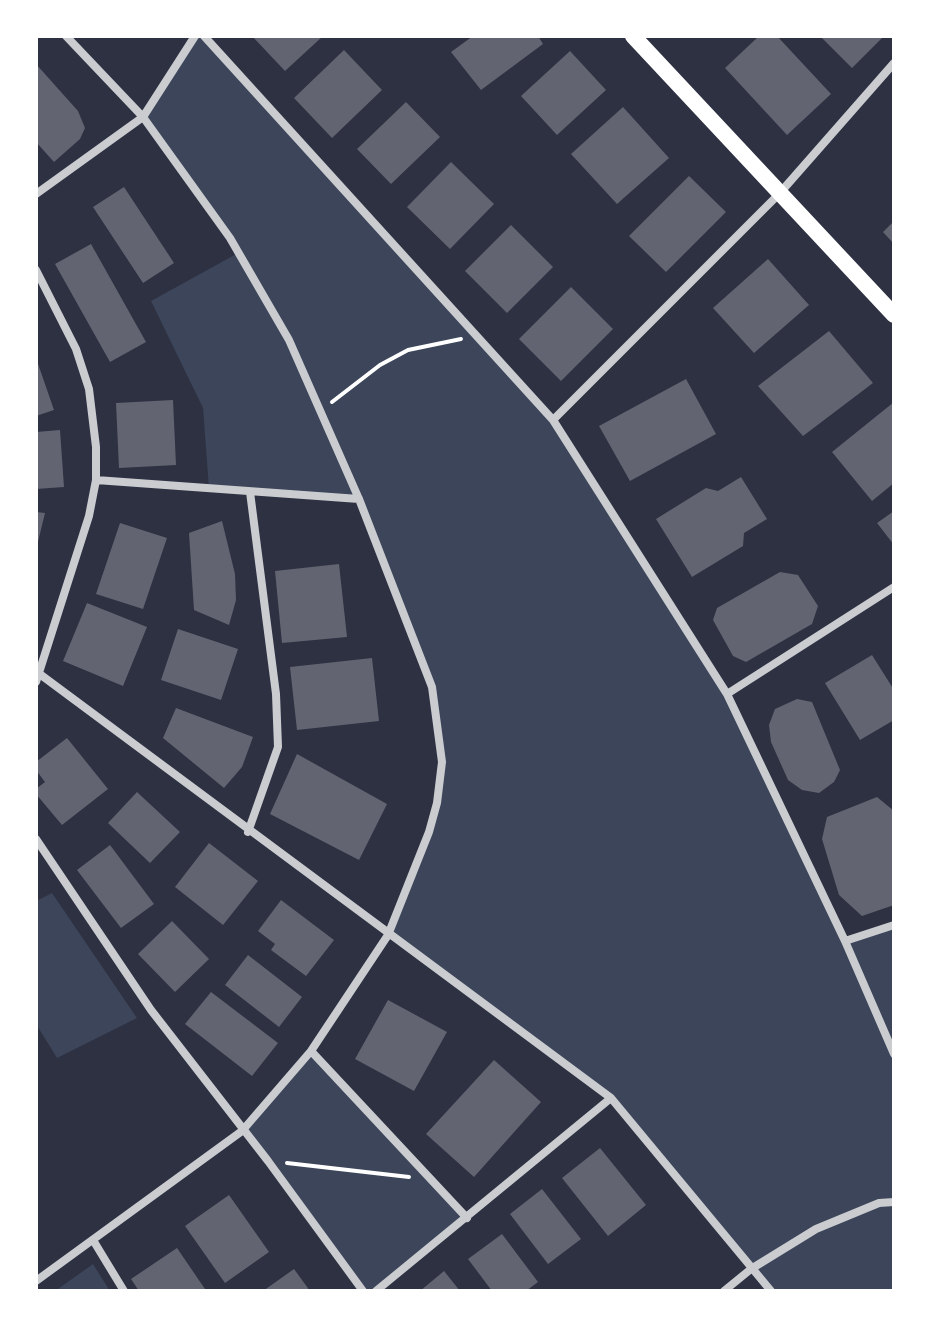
<!DOCTYPE html>
<style>
body{margin:0}
#map{position:relative;width:930px;height:1327px;overflow:hidden;background:#2d3142;font-family:"Nunito Sans",sans-serif}
canvas{display:block}
.frame{position:absolute;inset:0;border:38px solid #fff;pointer-events:none}
</style>
<div id="map">
<canvas width="930" height="1327"></canvas>
<div class="frame"></div>
</div>
<script>
const g = document.querySelector('canvas').getContext('2d');
g.lineJoin = 'round';
function fill(path, color) { g.fillStyle = color; g.fill(path, 'evenodd'); }
const poly = rows => new Path2D(rows.map(r => 'M' + r).join(''));
function stroke(path, color, width, dash) { g.strokeStyle = color; g.lineWidth = width; g.lineCap = dash ? 'butt' : 'round'; g.setLineDash(dash || []); g.stroke(path); }
fill(poly([
 [195,36,204,36,553,420,727,694,845,941,894,925,894,1291,771,1291,611,1098,388,935,437,803,442,762,432,687,359,499,209,489,203,408,151,301,238,253,143,117],
 [52,893,137,1018,57,1058,36,1024,36,901],
 [311,1051,467,1218,376,1291,363,1291,242,1131],
 [93,1264,110,1291,55,1291]
]), '#3c4559');
fill(poly([
 [252,36,323,36,285,71],
 [473,36,538,36,543,44,481,90,451,52],
 [759,36,777,36,831,94,787,135,725,68],
 [820,36,884,36,852,68],
 [344,50,382,90,332,138,294,98],
 [570,51,606,90,557,135,521,96],
 [36,64,78,111,85,128,80,139,54,162,36,142],
 [406,102,440,137,391,184,357,149],
 [623,107,669,158,617,204,571,154],
 [451,162,494,204,450,249,407,207],
 [689,176,726,212,666,272,629,236],
 [124,187,174,263,143,283,93,207],
 [894,221,894,244,883,232],
 [511,225,553,267,507,313,465,271],
 [91,244,146,342,110,362,55,264],
 [768,259,809,305,754,353,713,308],
 [571,287,613,329,561,381,519,339],
 [829,331,873,383,803,436,758,386],
 [36,358,54,410,36,416],
 [686,379,716,434,630,481,599,426],
 [173,400,176,465,119,468,116,403],
 [894,402,894,483,872,501,832,452],
 [60,430,64,487,36,489,36,432],
 [741,477,767,519,744,533,743,546,692,577,656,519,706,488,718,491],
 [894,511,894,545,877,523],
 [36,512,45,513,37,546,36,546],
 [222,521,235,574,236,600,229,625,194,610,189,533],
 [120,523,167,538,143,609,96,594],
 [339,564,347,637,282,643,275,571],
 [780,572,798,575,818,606,812,624,746,662,733,656,713,620,717,608],
 [87,603,147,627,123,686,63,661],
 [178,629,238,649,221,700,161,680],
 [872,655,894,690,894,720,860,740,825,683],
 [372,658,379,721,297,730,290,667],
 [797,699,812,702,840,770,834,782,819,793,802,790,788,780,771,742,769,725,775,709],
 [176,708,253,737,242,767,224,788,163,738],
 [67,738,108,789,62,825,36,794,36,789,45,782,36,770,36,762],
 [297,754,387,804,359,860,270,814],
 [137,792,180,832,150,863,108,823],
 [877,797,894,811,894,905,862,916,839,895,822,839,827,817],
 [209,843,258,881,223,925,175,887],
 [110,845,154,904,121,928,77,870],
 [281,900,334,940,306,976,271,950,275,944,258,931],
 [172,921,209,959,175,992,138,954],
 [248,955,302,997,279,1027,225,985],
 [211,992,278,1043,252,1076,185,1024],
 [388,1000,447,1032,414,1091,355,1059],
 [494,1060,541,1102,474,1177,426,1134],
 [600,1148,646,1205,608,1236,562,1178],
 [542,1189,581,1239,548,1264,510,1214],
 [229,1195,269,1252,225,1283,185,1226],
 [502,1234,538,1282,526,1291,492,1291,468,1259],
 [177,1248,205,1289,139,1291,131,1279],
 [294,1269,310,1291,263,1291],
 [444,1271,460,1291,420,1291]
]), '#626471');
stroke(poly([
 [332,402,380,365,408,350,461,339],
 [287,1163,409,1177]
]), '#fff', 4);
stroke(poly([
 [204,36,553,420,727,694,845,941,894,1054],
 [36,194,143,117,195,36],
 [36,270,76,349,89,389,96,447,96,480,89,516,36,682],
 [553,420,779,194,894,63],
 [96,480,359,499],
 [41,675,611,1098,771,1291],
 [727,694,894,587],
 [248,832,278,747,276,694,250,492],
 [36,839,151,1010,268,1161,363,1291],
 [845,941,894,925],
 [311,1051,467,1218],
 [93,1240,124,1291],
 [36,1281,242,1131,311,1051,388,935,429,832,437,803,442,762,432,687,359,499,289,340,230,238,143,117,66,36],
 [376,1291,611,1098],
 [724,1291,751,1269,816,1229,879,1203,894,1202]
]), '#caccd0', 8);
stroke(poly([
 [633,36,894,315]
]), '#fff', 16);
</script>
